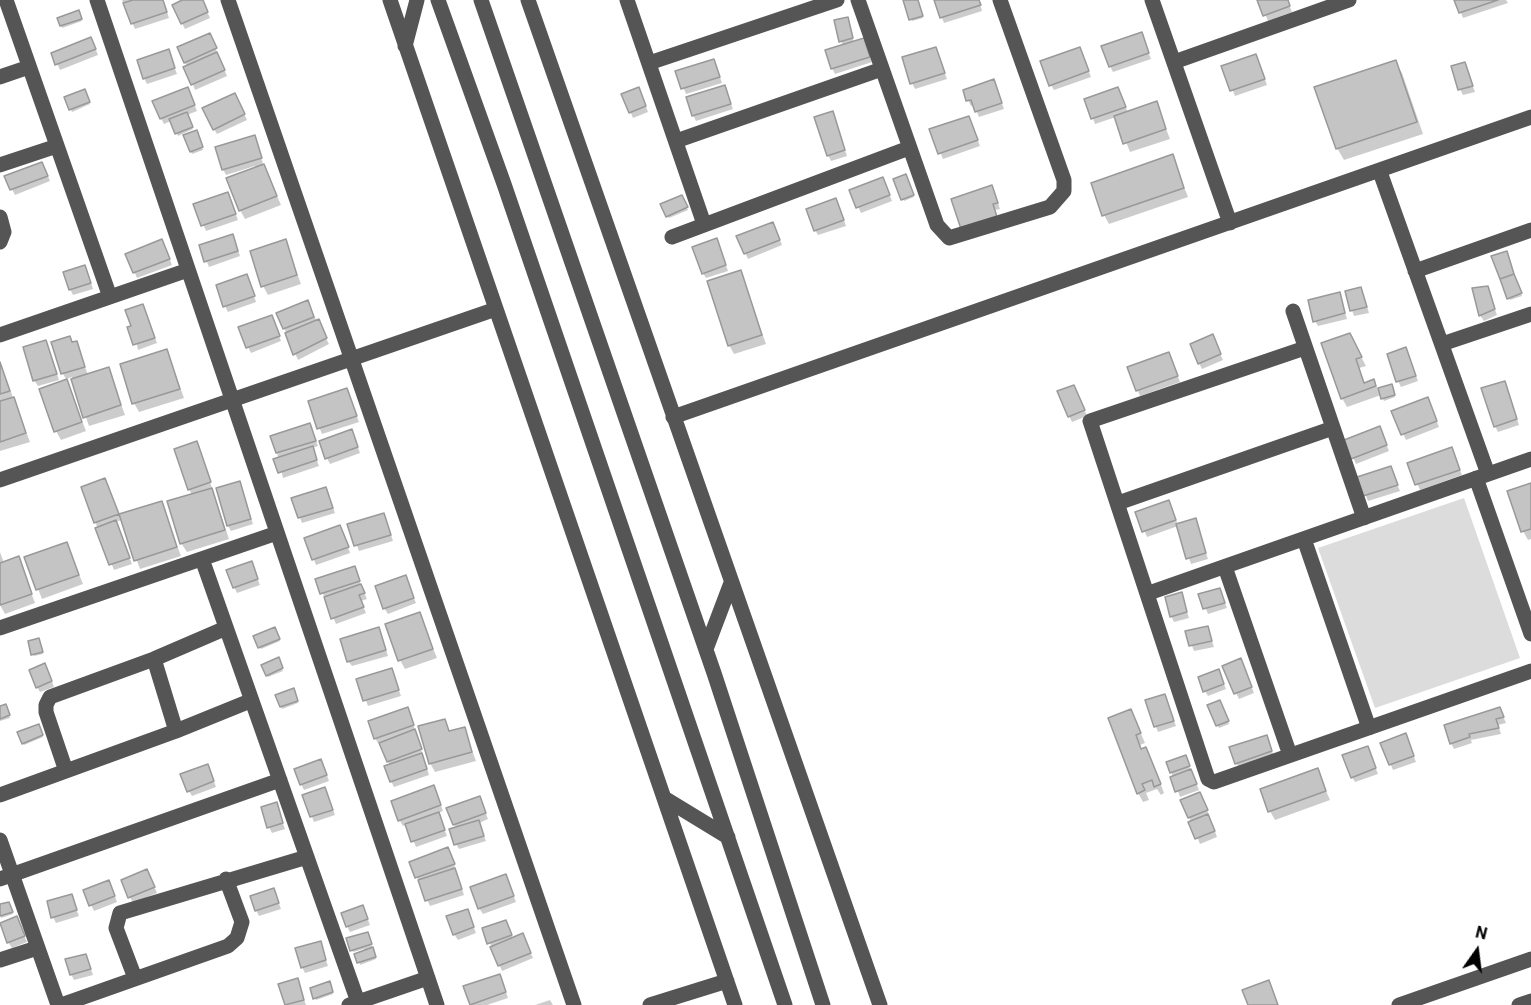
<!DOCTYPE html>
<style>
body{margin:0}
#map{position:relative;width:1531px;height:1005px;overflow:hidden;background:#fff;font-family:Roboto,sans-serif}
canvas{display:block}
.north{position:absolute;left:1447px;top:921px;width:60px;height:60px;-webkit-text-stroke:4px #fff;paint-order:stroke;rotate:14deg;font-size:16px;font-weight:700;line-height:24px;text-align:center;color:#000}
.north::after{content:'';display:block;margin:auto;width:21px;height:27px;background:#000;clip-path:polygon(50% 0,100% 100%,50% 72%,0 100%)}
</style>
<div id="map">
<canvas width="1531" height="1005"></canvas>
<div class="north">N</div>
</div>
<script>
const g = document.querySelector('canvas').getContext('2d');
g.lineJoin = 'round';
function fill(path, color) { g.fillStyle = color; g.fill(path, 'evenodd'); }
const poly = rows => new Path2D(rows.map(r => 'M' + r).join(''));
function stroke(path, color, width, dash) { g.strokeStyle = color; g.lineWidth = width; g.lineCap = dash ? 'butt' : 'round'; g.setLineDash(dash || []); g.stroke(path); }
fill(poly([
 [1464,498,1520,658,1375,708,1318,548]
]), '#dcdcdc');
fill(poly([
 [122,0,163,0,169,18,135,29],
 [186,0,202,0,210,18,185,29,182,23],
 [905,0,918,0,923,18,912,21],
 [935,0,979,0,982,11,944,23],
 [1259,0,1287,0,1292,12,1268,21],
 [1456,0,1506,0,1508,3,1463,18],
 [79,14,82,21,62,28,61,26],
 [849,21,854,43,866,45,872,62,835,74,832,68,843,46,841,41],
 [1141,34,1151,59,1113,72,1110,66],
 [212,40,227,76,195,90,185,62],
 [94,45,98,55,60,70,53,54],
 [936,49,947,79,915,89,912,83],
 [1080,49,1091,77,1054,90,1051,85],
 [168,51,177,74,147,84,144,78],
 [714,60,722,83,686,94,677,72],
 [1258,61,1267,85,1235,96,1223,67],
 [1395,61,1402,73,1423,134,1344,160,1337,148],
 [1464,63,1475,92,1463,95,1460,89],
 [724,86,733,109,696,121,693,115],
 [996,87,1004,109,979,117,974,105,971,106,968,100],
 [84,90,90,104,72,112,66,98],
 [190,94,197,111,187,115,193,129,178,136,171,121,164,124,161,118],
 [641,94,648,112,633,118,623,95],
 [1121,95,1128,113,1156,103,1170,139,1130,152,1116,117,1095,124,1086,100],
 [238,100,247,120,217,134,214,129],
 [832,113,847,156,831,161,828,155],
 [971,123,980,146,943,159,931,130],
 [197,134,203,150,192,154,191,151],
 [257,142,263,164,281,205,245,219,240,210,255,166,226,175,223,169],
 [1172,156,1188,197,1109,224,1104,215],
 [45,169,50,181,15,195,6,177],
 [907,178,914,197,904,201,903,199],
 [885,184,892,201,861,213,851,191],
 [994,192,1000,209,995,210,999,222,966,234],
 [681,197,688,210,669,218,662,205],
 [230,199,238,220,206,231,195,205],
 [839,206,846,226,818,235,815,230],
 [775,229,782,245,748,259,738,237],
 [235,241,240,256,209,267,201,246],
 [285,241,301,284,268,295,263,286],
 [719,246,728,271,706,278,703,273],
 [165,247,172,265,137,278,127,255],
 [1506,253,1522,296,1510,300,1509,298],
 [87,272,93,289,73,295,70,289],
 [740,272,766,344,734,354,729,345],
 [249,281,256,302,228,312,225,306],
 [1487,287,1497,315,1484,321,1480,315],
 [1361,288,1369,313,1354,316,1346,292],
 [1339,293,1347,319,1318,326,1315,321],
 [143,305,157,343,138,350,133,327],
 [310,308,329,344,298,360,278,314],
 [274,322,281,341,251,353,248,347],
 [1349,334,1366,366,1359,368,1365,384,1373,381,1378,389,1391,386,1395,397,1384,401,1381,395,1347,407,1342,398],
 [46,342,59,380,38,386,34,380],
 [1215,342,1223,360,1202,369,1199,363],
 [53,343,76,343,88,375,108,369,125,415,89,426,72,377,66,379,63,374],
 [1406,349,1418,381,1401,387,1398,381],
 [167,351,184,398,139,412,134,403],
 [1171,359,1180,382,1140,396,1129,368],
 [0,363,30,442,0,451],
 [66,381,86,431,61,440,56,431],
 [1507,388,1519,425,1498,432,1495,426],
 [347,390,359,422,322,434,309,402],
 [1077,392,1087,416,1072,422,1069,416],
 [1430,404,1439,427,1406,440,1393,412],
 [310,425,318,446,312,448,319,466,283,478,277,453],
 [1382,434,1389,451,1356,464,1346,441],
 [354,437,360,453,330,464,327,458],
 [199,449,229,539,187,552,181,543,192,495,189,489],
 [1454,455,1462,475,1420,490,1409,464],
 [1390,468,1400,491,1368,501,1359,478],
 [239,483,253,524,231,531,225,521],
 [1531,484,1531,539,1528,540,1523,531],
 [108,485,119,516,161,503,181,556,140,569,122,520,115,522,132,564,114,570,82,488],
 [326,489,335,513,302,523,293,499],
 [1171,507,1178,525,1195,520,1208,559,1191,564,1178,526,1147,537,1137,513],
 [386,520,393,541,359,551,349,525],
 [343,532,350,553,316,565,306,539],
 [67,544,83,584,42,599,26,558],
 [0,552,4,563,18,558,35,603,5,614,0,605],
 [251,563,260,585,237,593,234,587],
 [354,568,367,599,361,601,366,613,336,624,317,580],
 [405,576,416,603,388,614,384,608],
 [1219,589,1227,608,1208,614,1200,595],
 [1181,594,1189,618,1174,622,1171,616],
 [419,614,437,658,405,669,400,660],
 [1207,627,1214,647,1194,651,1187,633],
 [276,631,280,641,261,649,255,637],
 [381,634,388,656,352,666,348,661],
 [40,642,43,654,34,656,33,654],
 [278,659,283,671,268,677,263,666],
 [1243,666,1254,693,1239,699,1224,667],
 [391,669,401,696,368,706,358,680],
 [48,671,54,687,40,692,37,687],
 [1221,677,1226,689,1208,696,1205,691],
 [294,692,298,703,282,709,277,695],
 [1164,696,1176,726,1158,732,1146,701],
 [1221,704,1229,724,1219,728,1209,706],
 [0,708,6,708,10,718,0,721],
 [1500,709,1506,723,1498,725,1501,734,1471,740,1472,743,1454,749,1451,743],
 [1131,711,1145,743,1140,745,1142,750,1146,749,1151,758,1164,793,1161,795,1157,789,1146,793,1149,800,1143,802,1138,793],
 [410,714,429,775,394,787,391,781,390,766,381,743,378,743,375,738],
 [444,720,450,732,464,729,476,761,435,772,430,763],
 [38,725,43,737,24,745,19,733],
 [1408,741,1416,762,1393,770,1382,744],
 [1269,742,1274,757,1240,769,1236,763],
 [1370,753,1378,774,1355,782,1352,777],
 [1186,759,1199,790,1180,797,1168,763],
 [324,767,329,781,304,790,301,784],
 [1317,770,1330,800,1275,820,1270,811],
 [210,771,216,787,192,796,189,791],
 [325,789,335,815,314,822,304,796],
 [436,792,443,811,438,813,447,836,416,847,407,825,403,826,400,821,393,802],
 [1203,799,1217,837,1200,844,1189,817],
 [276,804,285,829,272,833,269,827],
 [482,804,488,819,479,823,486,841,459,849,456,844,456,828,448,809],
 [451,855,464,895,430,906,411,863],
 [150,876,157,893,133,903,130,897],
 [508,882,516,902,483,914,479,908],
 [112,888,117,902,94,911,85,891],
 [71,896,79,916,56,923,53,917],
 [276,896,281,909,259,916,256,910],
 [0,906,10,906,13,914,1,918],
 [363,907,370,925,350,932,347,926],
 [467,910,476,933,458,940,454,934],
 [19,924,27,942,12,948,8,942],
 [508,927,513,939,525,941,533,958,502,971,484,929],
 [369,936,376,959,360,965,356,954,365,952,364,949,353,952,352,950],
 [320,943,328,966,305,973,302,967],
 [86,955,93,975,74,980,71,974],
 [297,980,306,1005,287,1005,280,985],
 [502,981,508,998,487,1005,472,1005,465,987],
 [330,985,333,994,316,1000,315,998],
 [550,1000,553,1005,535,1005]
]), '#0003');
const building = poly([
 [133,0,163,0,167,12,131,24,123,3,133,0],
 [182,0,203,0,208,12,181,24,172,5,182,0],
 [903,0,918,0,923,16,909,20,903,0],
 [934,0,979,0,981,5,940,18,934,0],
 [1257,0,1288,0,1290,6,1263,16,1257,0],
 [1454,0,1498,0,1459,13,1454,0],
 [79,10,82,19,60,26,57,18,79,10],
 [848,17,853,38,839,42,834,20,848,17],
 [1142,32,1149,53,1109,67,1101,46,1142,32],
 [210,33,217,48,184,63,177,47,210,33],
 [91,37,96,49,55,65,51,53,91,37],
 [864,38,870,57,831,69,825,50,864,38],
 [936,47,945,73,910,84,902,57,936,47],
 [1080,47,1089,71,1049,86,1040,61,1080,47],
 [169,49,175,68,143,79,137,60,169,49],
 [217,52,225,70,191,85,183,67,217,52],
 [1256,54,1265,79,1230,91,1221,66,1256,54],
 [714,59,720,77,681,89,675,71,714,59],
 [1396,60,1417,122,1336,149,1314,87,1396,60],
 [1465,62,1473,86,1458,90,1451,66,1465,62],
 [994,79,1002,103,975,112,971,100,966,101,963,90,994,79],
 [725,85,731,104,692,116,686,97,725,85],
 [188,87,195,105,160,119,152,101,188,87],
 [639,87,646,106,629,113,621,94,639,87],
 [1118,87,1126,107,1091,119,1084,99,1118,87],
 [85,89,90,102,69,110,64,97,85,89],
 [235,93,245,114,213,130,202,108,235,93],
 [1157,101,1166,129,1123,144,1114,116,1157,101],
 [833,111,845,150,827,156,814,117,833,111],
 [187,112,193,127,175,134,169,119,187,112],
 [969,116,978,140,938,154,929,129,969,116],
 [197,130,203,147,190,152,183,135,197,130],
 [255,135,262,158,222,170,215,147,255,135],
 [1173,154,1184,188,1102,216,1091,183,1173,154],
 [42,162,48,176,10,190,4,176,42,162],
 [264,164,277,196,239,211,226,178,264,164],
 [906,174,914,195,901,200,893,179,906,174],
 [883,177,890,195,856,208,849,190,883,177],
 [992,185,998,203,993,204,997,217,961,229,951,199,992,185],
 [228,192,236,214,201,226,193,204,228,192],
 [682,195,688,207,666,217,660,204,682,195],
 [836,198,844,220,814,231,806,209,836,198],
 [773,222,780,240,744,254,736,236,773,222],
 [233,234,238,251,204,262,199,245,233,234],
 [717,238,726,265,702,274,692,247,717,238],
 [162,239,170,259,133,273,125,254,162,239],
 [286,239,297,275,261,287,250,251,286,239],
 [1507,251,1514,274,1500,279,1491,256,1507,251],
 [85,265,91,283,69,290,63,272,85,265],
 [741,270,762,335,728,346,707,281,741,270],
 [247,274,255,296,223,307,216,285,247,274],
 [1514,274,1522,293,1507,299,1500,279,1514,274],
 [1488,286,1495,309,1479,316,1472,288,1488,286],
 [1361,287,1367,307,1350,311,1345,291,1361,287],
 [1340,292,1345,313,1313,322,1308,300,1340,292],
 [308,300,314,317,283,329,276,313,308,300],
 [143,304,155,338,133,345,127,327,131,326,125,310,143,304],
 [272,315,280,336,246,348,238,327,272,315],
 [319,319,327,338,293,355,285,333,319,319],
 [1350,333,1362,357,1356,359,1364,383,1374,379,1376,386,1341,399,1321,343,1350,333],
 [1213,334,1221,354,1198,364,1190,344,1213,334],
 [70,336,72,342,77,341,85,367,61,374,51,342,70,336],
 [46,340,57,374,33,381,23,347,46,340],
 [1406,347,1416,376,1396,382,1387,354,1406,347],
 [167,349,180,389,132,404,120,364,167,349],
 [1169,352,1178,376,1136,391,1127,367,1169,352],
 [0,362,10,391,0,394,0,362],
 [109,367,121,405,83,418,71,379,109,367],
 [67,379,82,422,54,432,39,389,67,379],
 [1505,381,1517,419,1494,427,1481,388,1505,381],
 [1392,384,1395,395,1381,399,1378,388,1392,384],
 [1074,385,1085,410,1068,417,1057,391,1074,385],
 [347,388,357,416,317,429,308,401,347,388],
 [14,397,26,433,0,442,0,401,14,397],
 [1428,397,1437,421,1401,435,1391,411,1428,397],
 [310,423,316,441,276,453,270,436,310,423],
 [1380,426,1387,445,1351,459,1344,440,1380,426],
 [352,429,358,447,325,459,319,441,352,429],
 [197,441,211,482,188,490,174,449,197,441],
 [313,446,317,460,278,473,273,459,313,446],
 [1452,447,1460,470,1415,485,1407,463,1452,447],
 [1391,466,1398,485,1363,496,1357,477,1391,466],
 [105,478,119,514,94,523,81,487,105,478],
 [240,481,251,519,227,526,216,488,240,481],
 [1531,483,1531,529,1521,532,1507,491,1531,483],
 [326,487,333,508,298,518,291,498,326,487],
 [212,488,225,530,180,544,167,501,212,488],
 [1169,500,1176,520,1142,532,1135,512,1169,500],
 [162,501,177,547,134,561,119,514,162,501],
 [384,513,391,535,354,546,347,524,384,513],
 [1196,518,1206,553,1186,559,1176,524,1196,518],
 [116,520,130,558,109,565,95,528,116,520],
 [340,525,349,547,312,560,304,538,340,525],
 [67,542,79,575,36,590,24,557,67,542],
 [19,556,32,594,0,605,0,563,19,556],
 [252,561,258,579,233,588,226,570,252,561],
 [355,566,360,581,320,594,315,579,355,566],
 [406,575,414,598,383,609,375,586,406,575],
 [361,584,365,593,359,595,364,607,331,619,324,597,361,584],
 [1220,588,1225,603,1203,609,1198,594,1220,588],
 [1182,592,1187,612,1170,617,1165,597,1182,592],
 [420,612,433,649,398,661,385,624,420,612],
 [1208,626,1212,641,1189,646,1185,631,1208,626],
 [275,627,280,639,258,648,253,636,275,627],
 [379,627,386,650,347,662,340,639,379,627],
 [39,638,43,652,31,655,28,641,39,638],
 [279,657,283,668,266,676,261,665,279,657],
 [1241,658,1252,687,1234,694,1222,666,1241,658],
 [45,663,52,681,36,688,29,670,45,663],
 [392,668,399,690,363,701,356,679,392,668],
 [1219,669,1224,684,1203,692,1198,677,1219,669],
 [294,688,298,701,280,707,275,695,294,688],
 [1165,694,1174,721,1154,727,1145,700,1165,694],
 [1220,700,1229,721,1216,726,1207,705,1220,700],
 [6,704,10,715,0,719,0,706,6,704],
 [408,707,414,725,374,739,368,721,408,707],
 [1500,707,1504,717,1496,719,1499,728,1469,734,1470,737,1450,744,1444,725,1500,707],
 [1131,709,1141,733,1136,735,1141,749,1146,747,1161,784,1154,787,1152,780,1142,784,1145,790,1137,794,1108,718,1131,709],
 [445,719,449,731,465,727,472,752,429,764,418,726,445,719],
 [39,724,43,735,22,744,17,732,39,724],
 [415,729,422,749,387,762,379,743,415,729],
 [1406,733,1414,756,1389,765,1380,743,1406,733],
 [1267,735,1272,751,1235,764,1229,747,1267,735],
 [1368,746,1376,768,1351,778,1342,755,1368,746],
 [422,753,427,769,390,782,384,766,422,753],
 [1186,755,1190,766,1170,773,1166,762,1186,755],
 [321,759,327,775,300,785,294,769,321,759],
 [208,764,214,781,187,792,180,774,208,764],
 [1318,768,1326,791,1268,812,1260,789,1318,768],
 [1191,769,1197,784,1175,792,1170,777,1191,769],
 [434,785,441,805,398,821,391,801,434,785],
 [325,787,333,810,310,817,302,795,325,787],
 [1200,792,1208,810,1188,818,1180,800,1200,792],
 [480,796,486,813,453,825,446,808,480,796],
 [277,802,283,823,267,828,261,807,277,802],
 [439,812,445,830,411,842,405,824,439,812],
 [1208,814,1215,831,1195,839,1188,822,1208,814],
 [479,820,484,836,454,845,449,829,479,820],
 [448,847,455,864,415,878,409,862,448,847],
 [455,868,462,889,425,901,418,880,455,868],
 [147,869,155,887,128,898,121,880,147,869],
 [506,874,514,896,478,909,470,887,506,874],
 [109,880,115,896,89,906,83,890,109,880],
 [274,888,279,903,255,911,250,896,274,888],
 [72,894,77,910,51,918,47,901,72,894],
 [9,902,13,912,0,916,0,904,9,902],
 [363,905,368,919,346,927,341,913,363,905],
 [468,909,474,927,453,935,446,916,468,909],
 [17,916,25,936,7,943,0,923,17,916],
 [506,920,512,935,487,944,482,928,506,920],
 [368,932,372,944,350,951,346,938,368,932],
 [523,933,531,953,498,966,490,947,523,933],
 [321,941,326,960,301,968,295,948,321,941],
 [373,947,376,957,357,963,354,954,373,947],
 [86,954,91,969,70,975,65,959,86,954],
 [500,974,506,992,470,1005,463,986,500,974],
 [298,978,304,1000,285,1005,278,984,298,978],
 [1269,980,1278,1005,1248,1005,1242,990,1269,980],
 [330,981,333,992,313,999,310,988,330,981]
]);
fill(building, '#c4c4c4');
stroke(building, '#999', 1.5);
stroke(poly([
 [6,0,110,297],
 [97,0,437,1005],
 [228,0,574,1005],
 [390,0,735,1005],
 [438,0,504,184,785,1005],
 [481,0,714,673,823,1005],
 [528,0,880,1005],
 [627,0,704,224],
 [858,0,937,225,949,238,1050,207,1064,191,1064,180,1000,0],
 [1152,0,1230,223],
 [405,46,417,0],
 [1174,62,1349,0],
 [649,63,837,0],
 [0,77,29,67],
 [676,141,882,69],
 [0,165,57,146],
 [1380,172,1488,474],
 [0,217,4,232,0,242],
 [672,237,909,148],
 [1415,271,1531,230],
 [1293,311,1364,518],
 [0,335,188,270],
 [1442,344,1531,314],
 [1305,348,1090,421,1208,779,1214,782,1531,671],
 [673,417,1531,117],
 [1476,478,1531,634],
 [0,480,496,309],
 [1118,503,1333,428],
 [1304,539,1369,728],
 [202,559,358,1002],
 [1225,567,1290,755],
 [1149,593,1531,459],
 [0,628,277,533],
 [706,649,731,583],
 [176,731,250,701],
 [66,771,46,712,46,705,50,697,154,659,226,628],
 [0,795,176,731,154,659],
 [664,798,728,837],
 [0,840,58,1005],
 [0,879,280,780],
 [0,960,37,948],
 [135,978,116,928,120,913,307,857],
 [61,1005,228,946,237,938,242,922,226,879],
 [349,1005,428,978],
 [650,1005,727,981],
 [1399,1005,1531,959],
 [1519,1005,1531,1001]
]), '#555', 15);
</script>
